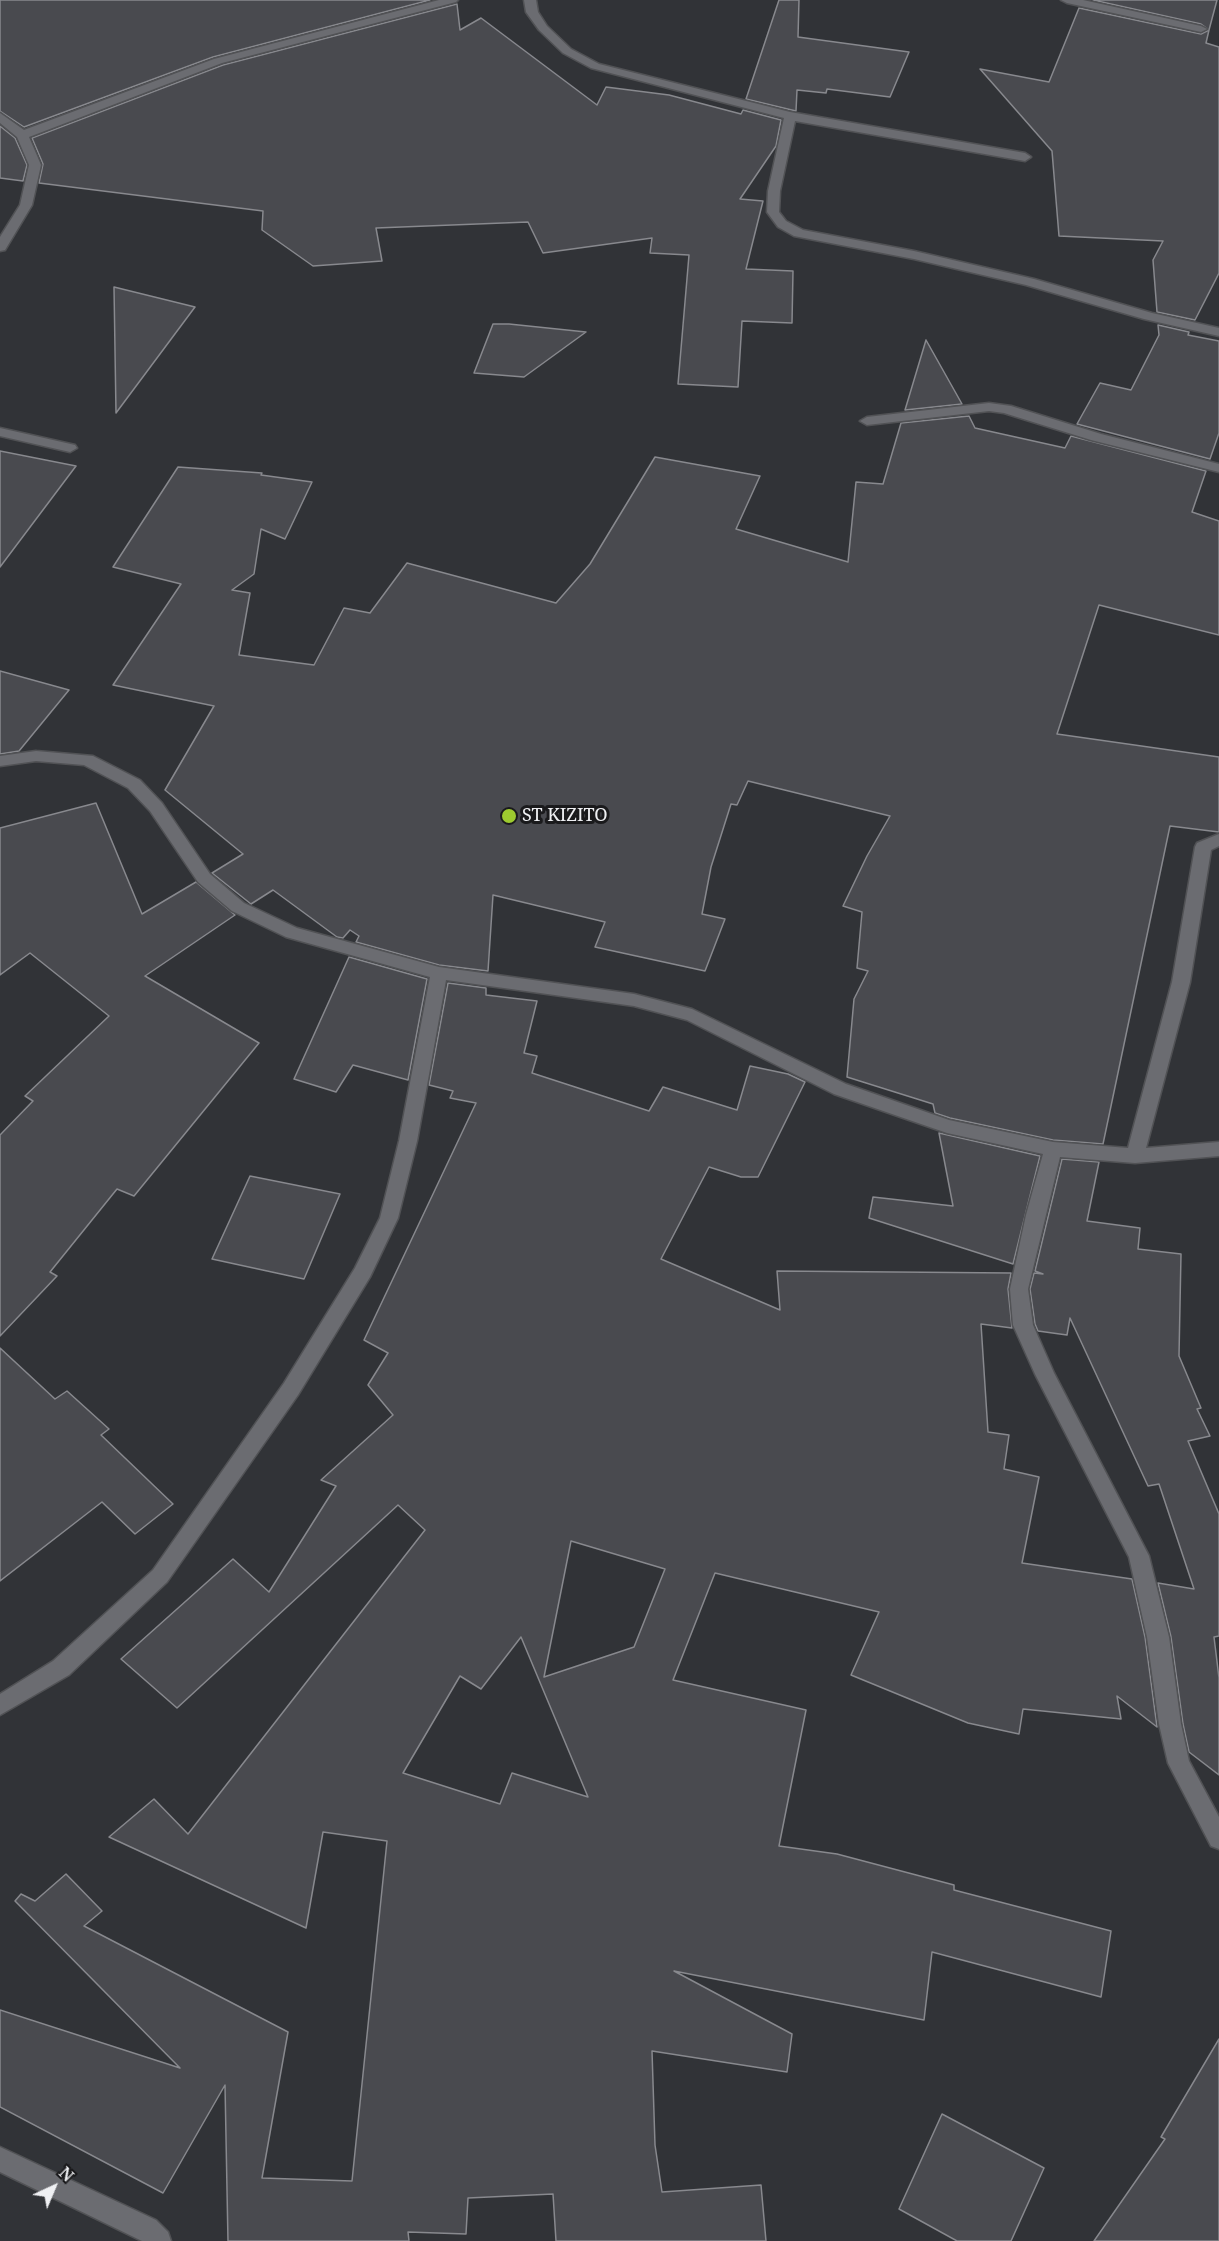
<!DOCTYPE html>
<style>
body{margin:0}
#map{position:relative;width:1219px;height:2241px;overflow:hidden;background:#313337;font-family:"Noto Serif",serif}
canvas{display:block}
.north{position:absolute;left:24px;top:2157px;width:60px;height:60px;-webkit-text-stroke:4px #1a1a1c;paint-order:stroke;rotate:44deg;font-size:16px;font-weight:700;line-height:24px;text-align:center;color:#eff0f3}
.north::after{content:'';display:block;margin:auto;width:21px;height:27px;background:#eff0f3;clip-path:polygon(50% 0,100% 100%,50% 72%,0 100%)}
</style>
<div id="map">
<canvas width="1219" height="2241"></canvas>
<div class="north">N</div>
</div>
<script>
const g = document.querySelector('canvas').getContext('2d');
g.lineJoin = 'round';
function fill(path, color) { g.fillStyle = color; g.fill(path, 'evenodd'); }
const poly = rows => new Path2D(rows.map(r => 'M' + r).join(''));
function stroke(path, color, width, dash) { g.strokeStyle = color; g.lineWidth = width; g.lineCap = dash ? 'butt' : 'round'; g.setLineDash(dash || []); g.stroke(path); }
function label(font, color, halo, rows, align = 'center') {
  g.font = font + ' "Noto Serif",serif'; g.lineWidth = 6; g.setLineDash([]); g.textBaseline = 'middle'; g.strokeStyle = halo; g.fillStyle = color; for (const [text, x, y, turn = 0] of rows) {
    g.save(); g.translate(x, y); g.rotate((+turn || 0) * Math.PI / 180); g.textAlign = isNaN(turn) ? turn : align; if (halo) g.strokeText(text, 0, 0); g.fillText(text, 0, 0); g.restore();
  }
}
const building = poly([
 [0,0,430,0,213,57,24,127,0,111,0,0],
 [779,0,799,0,798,37,909,52,890,97,827,89,826,93,797,90,796,111,746,99,779,0],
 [1093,0,1217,0,1209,30,1201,24,1093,0],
 [457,4,460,30,481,18,597,105,606,87,669,95,741,114,743,110,781,120,776,146,740,199,763,201,746,269,793,271,792,323,742,321,738,387,678,384,689,255,650,253,652,238,543,253,528,222,376,228,382,261,313,266,262,230,263,211,39,183,43,164,32,138,223,65,457,4],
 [1079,8,1201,34,1209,30,1206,43,1219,47,1219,273,1195,320,1157,312,1153,260,1163,241,1059,236,1052,151,980,69,1049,82,1079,8],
 [0,126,15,138,27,165,23,181,0,178,0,126],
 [114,287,195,307,116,413,114,287],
 [493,324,509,324,586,332,524,377,474,373,493,324],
 [1158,325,1189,332,1188,335,1219,341,1219,433,1210,459,1077,424,1100,383,1131,390,1159,335,1158,325],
 [926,340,962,404,905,410,926,340],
 [969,416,975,428,1065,448,1071,436,1206,471,1192,512,1219,521,1219,635,1099,605,1057,734,1219,757,1219,832,1170,826,1103,1144,1053,1140,950,1118,935,1113,933,1104,847,1077,854,999,868,971,857,968,862,912,843,906,867,856,890,816,748,781,737,805,731,804,711,867,702,914,725,919,705,971,595,947,605,922,493,895,488,971,439,965,356,942,359,936,350,930,343,938,337,937,273,890,251,904,212,873,243,854,165,790,214,706,113,685,181,584,113,567,178,467,262,473,261,475,312,482,285,539,261,529,254,574,232,590,250,593,239,655,314,665,344,608,370,613,407,563,556,603,590,564,655,457,760,476,736,529,848,562,856,482,883,484,901,423,969,416],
 [0,451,76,466,0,567,0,451],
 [0,671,69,690,19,751,0,754,0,671],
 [96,803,142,914,196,882,235,915,145,976,259,1043,134,1196,117,1189,50,1272,57,1276,0,1336,0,1135,33,1101,25,1096,109,1016,30,953,0,975,0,828,96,803],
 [349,957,427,979,408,1080,353,1065,336,1092,294,1079,349,957],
 [448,983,486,988,486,995,537,1001,524,1053,537,1056,532,1073,649,1111,663,1087,737,1110,750,1066,788,1074,805,1082,758,1177,741,1177,709,1167,661,1259,780,1310,777,1271,1011,1273,1008,1289,1012,1328,981,1324,988,1432,1009,1435,1004,1469,1039,1477,1022,1563,1132,1579,1145,1637,1157,1727,1117,1696,1121,1719,1023,1709,1019,1734,968,1723,851,1675,879,1612,715,1573,673,1680,806,1710,779,1846,837,1854,954,1885,954,1890,1111,1931,1101,1997,932,1952,924,2020,674,1971,792,2034,787,2072,652,2051,655,2145,662,2192,761,2185,766,2241,556,2241,553,2194,468,2198,466,2234,408,2232,409,2241,228,2241,225,2085,163,2193,0,2107,0,2010,180,2068,15,1901,21,1894,35,1901,66,1874,102,1911,84,1926,288,2032,262,2178,352,2181,387,1841,323,1832,306,1928,109,1837,154,1799,188,1834,425,1530,398,1505,177,1708,121,1659,233,1559,269,1592,336,1486,321,1480,393,1415,368,1385,388,1353,364,1340,476,1103,450,1098,453,1091,429,1085,448,983],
 [571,1541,665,1569,634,1647,544,1677,571,1541],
 [521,1637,588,1797,512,1773,500,1804,403,1773,460,1676,481,1689,521,1637],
 [939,1133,1040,1156,1013,1264,869,1218,873,1197,953,1206,939,1133],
 [1062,1159,1099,1162,1087,1221,1140,1228,1138,1249,1181,1254,1179,1356,1201,1408,1197,1409,1210,1436,1188,1441,1219,1514,1219,1636,1214,1637,1219,1678,1219,1775,1189,1752,1183,1724,1171,1637,1158,1583,1194,1589,1159,1484,1148,1486,1070,1318,1067,1335,1038,1331,1035,1324,1030,1289,1034,1273,1043,1274,1035,1271,1062,1159],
 [250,1176,340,1194,304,1279,212,1259,250,1176],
 [0,1348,55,1399,67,1391,109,1429,101,1435,173,1504,135,1534,102,1502,0,1581,0,1348],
 [1219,2039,1219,2241,1094,2241,1165,2139,1161,2137,1219,2039],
 [942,2114,1044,2168,1011,2241,957,2241,899,2209,942,2114]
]);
fill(building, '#494a4f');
stroke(building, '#88898e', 1.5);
const service = poly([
 [0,428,75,445,77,448,70,452,0,436,0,428]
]);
const minor = poly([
 [439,0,458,0,456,2,222,63,29,137,41,165,32,205,5,250,0,251,0,237,20,205,29,165,17,137,0,123,0,113,24,130,214,59,439,0],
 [524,0,536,0,538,12,547,26,571,49,599,64,790,112,1025,153,1031,157,1025,161,795,121,780,191,779,212,786,221,803,230,914,251,1034,279,1152,313,1219,328,1219,336,1144,319,1026,285,914,259,794,236,778,227,767,212,768,191,784,118,591,68,563,53,539,30,526,12,524,0],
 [1061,0,1083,0,1201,26,1207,29,1201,32,1067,3,1061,0],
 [989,403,1011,406,1101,434,1219,464,1219,472,1091,440,1004,413,989,411,867,425,860,421,867,417,989,403],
 [36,751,93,756,140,780,162,803,210,874,244,903,297,928,439,967,634,994,692,1009,846,1084,949,1120,1053,1142,1128,1148,1172,982,1195,847,1197,843,1219,834,1219,846,1211,850,1190,982,1146,1148,1219,1142,1219,1156,1135,1163,1060,1157,1028,1289,1033,1325,1054,1373,1149,1556,1169,1637,1181,1724,1189,1761,1219,1817,1219,1849,1211,1846,1168,1763,1159,1724,1147,1637,1129,1557,1035,1374,1013,1325,1010,1289,1026,1215,1043,1154,947,1133,834,1094,687,1020,634,1006,446,980,417,1141,398,1218,370,1277,298,1395,167,1582,69,1675,0,1715,0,1694,53,1661,153,1570,284,1383,355,1268,380,1218,399,1141,430,977,286,937,232,911,198,882,150,811,128,788,84,765,36,761,0,766,0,756,36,751],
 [0,2147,156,2220,168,2232,171,2241,142,2241,0,2172,0,2147]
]);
stroke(service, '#515255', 3);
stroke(minor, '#515255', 3);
fill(service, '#6b6c71');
fill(minor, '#6b6c71');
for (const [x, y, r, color] of [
 [509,816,8,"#9dca2f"]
]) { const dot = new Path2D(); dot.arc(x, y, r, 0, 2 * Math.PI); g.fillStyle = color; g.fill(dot); stroke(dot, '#1a1a1c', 2); }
label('18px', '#eff0f3', '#1a1a1c', [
 ["ST KIZITO",522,816]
], 'left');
</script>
